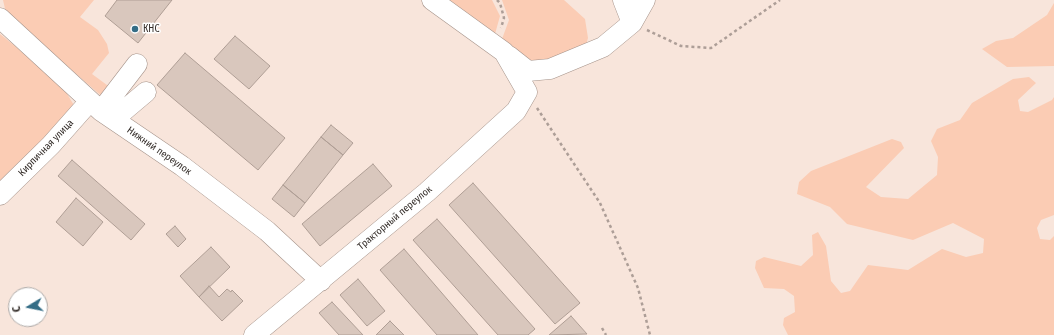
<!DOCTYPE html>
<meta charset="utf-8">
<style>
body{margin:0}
#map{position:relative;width:1054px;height:335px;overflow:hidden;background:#f8e5db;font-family:"Fira Sans Condensed",sans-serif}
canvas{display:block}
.north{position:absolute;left:8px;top:287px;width:40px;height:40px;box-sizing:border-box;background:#fff;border:1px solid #aeaba9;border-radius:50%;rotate:260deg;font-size:11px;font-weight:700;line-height:16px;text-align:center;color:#342d29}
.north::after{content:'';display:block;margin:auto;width:14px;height:18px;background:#346d86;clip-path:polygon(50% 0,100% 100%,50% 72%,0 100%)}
</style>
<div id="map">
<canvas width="1054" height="335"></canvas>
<div class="north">С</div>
</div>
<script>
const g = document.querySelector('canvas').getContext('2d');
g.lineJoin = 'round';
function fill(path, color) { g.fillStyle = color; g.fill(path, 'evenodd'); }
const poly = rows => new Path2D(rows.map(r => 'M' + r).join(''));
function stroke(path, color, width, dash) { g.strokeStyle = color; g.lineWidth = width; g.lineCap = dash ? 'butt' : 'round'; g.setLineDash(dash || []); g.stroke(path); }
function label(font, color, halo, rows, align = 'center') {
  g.font = font + ' "Fira Sans Condensed",sans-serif'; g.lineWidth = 3; g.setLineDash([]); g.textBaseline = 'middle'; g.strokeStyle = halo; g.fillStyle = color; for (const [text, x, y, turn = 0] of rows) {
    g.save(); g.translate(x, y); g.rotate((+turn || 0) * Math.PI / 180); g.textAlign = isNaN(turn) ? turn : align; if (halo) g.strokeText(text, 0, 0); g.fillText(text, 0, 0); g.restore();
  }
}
fill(poly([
 [3,0,94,0,80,17,98,30,107,44,109,53,92,74,111,88,105,99,6,13],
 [449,0,492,0,500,16,495,34],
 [502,0,564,0,585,19,588,38,586,45,552,62,530,61,502,39,509,20],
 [1054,3,1054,66,1007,67,982,49,996,41,1013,38,1047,15],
 [0,34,36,63,66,92,75,107,0,182],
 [1029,77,1036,83,1018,100,1020,111,1028,112,1052,100,1054,97,1054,215,1041,220,1037,228,1040,239,1050,240,1054,236,1054,335,788,335,783,325,784,318,795,312,794,296,784,289,764,288,755,268,756,261,764,257,801,266,813,255,812,235,818,232,826,246,831,281,841,293,850,291,868,265,908,270,942,249,966,257,983,253,984,239,953,223,913,240,847,224,830,207,797,194,799,182,811,171,892,139,901,142,904,148,866,187,881,197,908,199,937,175,938,157,931,141,937,129,960,120,972,103,1013,79]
]), '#fbccb4');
const building = poly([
 [117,0,172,0,138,43,105,16,117,0],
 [235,36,270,66,249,89,214,59,235,36],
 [185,53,285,138,258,170,157,85,185,53],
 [331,125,353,143,343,155,321,137,331,125],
 [321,137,343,155,305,203,283,185,321,137],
 [72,160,145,224,131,240,58,176,72,160],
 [373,164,392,186,320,246,302,224,373,164],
 [473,183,580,303,555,324,449,205,473,183],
 [283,185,305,203,294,217,272,199,283,185],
 [76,198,103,222,83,246,56,222,76,198],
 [437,219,535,329,528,335,498,335,413,240,437,219],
 [175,226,186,239,178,247,166,234,175,226],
 [211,247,230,267,199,297,180,276,211,247],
 [404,249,478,335,437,335,380,270,404,249],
 [358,279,385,311,367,326,340,295,358,279],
 [209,286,219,297,227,289,231,292,232,290,243,301,222,321,199,297,209,286],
 [332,302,363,335,339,335,319,313,332,302],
 [571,316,587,334,549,335,571,316],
 [390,321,404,335,376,335,390,321]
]);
fill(building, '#d9c7bd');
stroke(building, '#af9e95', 1);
const minor = poly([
 [0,18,101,111,182,166,267,231,321,281],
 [632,23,645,0],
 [509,56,528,71,550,69,603,47,632,23,623,0],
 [101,111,137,64],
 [114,119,146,92],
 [0,195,51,145,90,101],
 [254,335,427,192,516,111,527,92,504,52,432,0]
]);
stroke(minor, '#a5938a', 21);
stroke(poly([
 [497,0,500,3,504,18,501,28],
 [647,30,681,46,711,48,780,0],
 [537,108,600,203,638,288,650,335],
 [602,328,606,335]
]), '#ad9e97', 2.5, [3, 3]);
stroke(minor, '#fff', 20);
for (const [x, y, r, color] of [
 [135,29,4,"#346d86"]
]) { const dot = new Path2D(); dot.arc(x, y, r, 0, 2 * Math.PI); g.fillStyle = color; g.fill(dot); stroke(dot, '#fff', 1.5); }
label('10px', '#342d29', '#fff', [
 ["КНС",143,29]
], 'left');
label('10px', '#342d29', '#fff', [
 ["Кирпичная улица",46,148,-46],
 ["Нижний переулок",159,151,35],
 ["Тракторный переулок",395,218,-40]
]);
</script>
